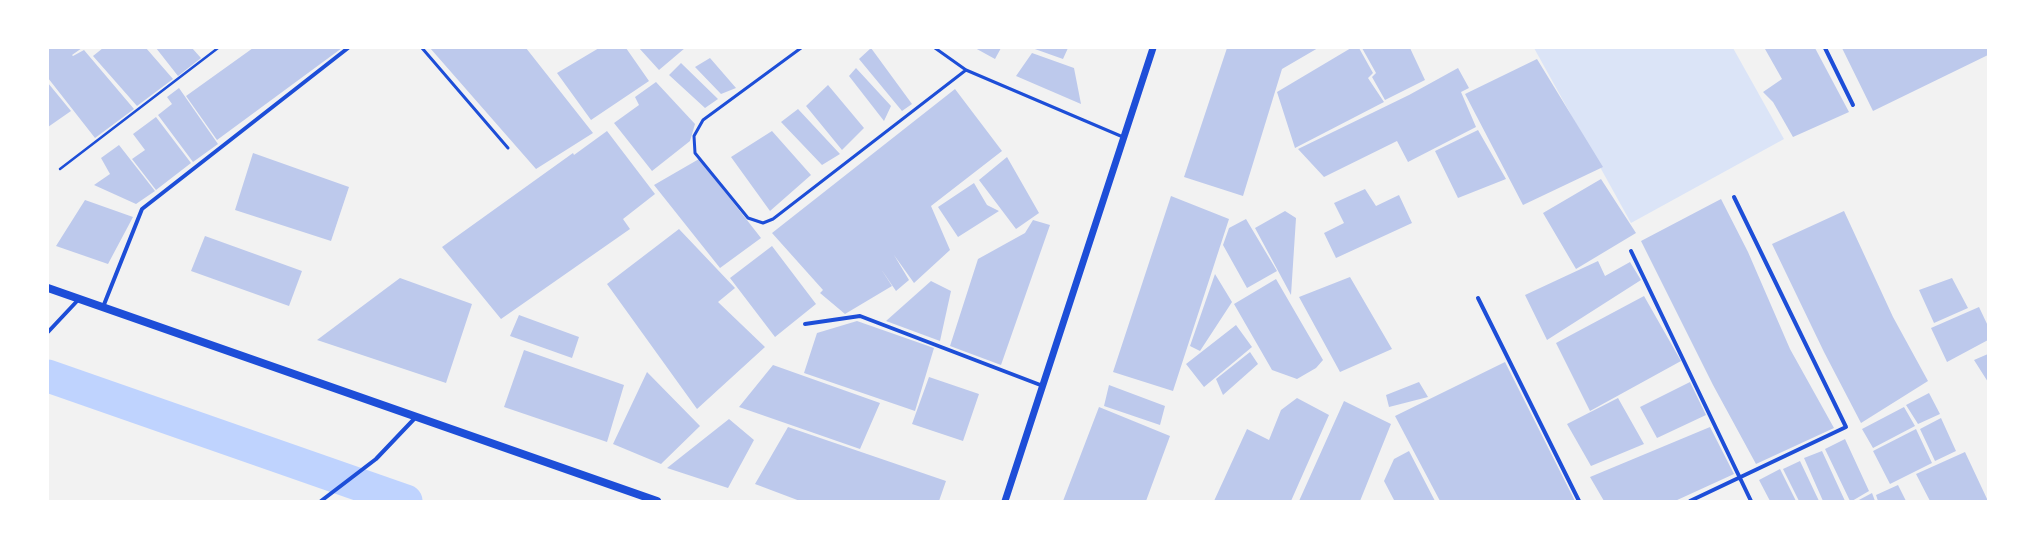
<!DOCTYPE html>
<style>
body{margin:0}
#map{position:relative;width:2036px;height:549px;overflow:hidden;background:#f2f2f2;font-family:"Work Sans",sans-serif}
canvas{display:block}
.frame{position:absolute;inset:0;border:49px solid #fff;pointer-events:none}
</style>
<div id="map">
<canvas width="2036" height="549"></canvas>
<div class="frame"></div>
</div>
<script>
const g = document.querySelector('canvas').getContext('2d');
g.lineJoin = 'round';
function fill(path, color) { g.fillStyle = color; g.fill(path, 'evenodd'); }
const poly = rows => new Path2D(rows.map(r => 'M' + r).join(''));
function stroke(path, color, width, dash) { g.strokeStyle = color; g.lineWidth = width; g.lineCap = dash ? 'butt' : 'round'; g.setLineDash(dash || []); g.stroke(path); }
fill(poly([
 [1534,48,1733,48,1784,139,1631,223]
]), '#dbe4f7');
stroke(poly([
 [48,376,406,501]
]), '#bfd3fe', 33);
fill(poly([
 [48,48,82,48,72,55,73,56,84,50,134,109,95,138,48,78],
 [103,48,146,48,173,79,137,106,93,56],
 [156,48,192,48,201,58,178,76],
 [253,48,342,48,217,140,186,96],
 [430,48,526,48,593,133,536,169],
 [599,48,626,48,649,81,591,120,557,73],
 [639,48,685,48,659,70],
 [871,48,912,104,902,111,859,59],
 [975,48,1001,48,995,59],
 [1032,48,1068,48,1063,59],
 [1227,48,1318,48,1282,69,1243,196,1184,177],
 [1351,48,1359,48,1373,73,1368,78,1384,102,1295,148,1277,92],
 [1362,48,1410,48,1425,80,1385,100,1372,77,1376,73],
 [1768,48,1815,48,1849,112,1793,137,1773,102,1763,92,1782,79,1765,49],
 [1842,48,1988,48,1988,55,1873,111],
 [1032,53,1074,68,1081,104,1016,76],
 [710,58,736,88,721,94,695,67],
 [1537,59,1603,167,1523,205,1465,94],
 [681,63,718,99,705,108,669,75],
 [856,68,891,106,884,121,849,76],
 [1458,68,1469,88,1461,92,1476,127,1408,162,1397,141,1324,177,1298,149,1409,95],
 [656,82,695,124,690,141,652,171,614,123,639,105,635,97],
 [48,83,71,111,48,127],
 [828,85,864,128,842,150,806,106],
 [179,88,218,144,193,162,158,115,172,104,167,97],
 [955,89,1002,151,931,206,950,250,914,283,894,255,909,280,896,291,881,269,892,286,845,314,820,293,823,290,772,233],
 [798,109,840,154,822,165,781,122],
 [156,117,191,163,156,190,132,159,145,150,133,134],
 [1478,130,1506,179,1458,198,1435,151],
 [607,131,655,194,623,219,630,229,501,319,442,247,573,153,574,155],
 [772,131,811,175,770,211,731,157],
 [119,145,155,191,136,204,94,185,110,174,101,158],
 [253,153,349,187,331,241,235,210],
 [1007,157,1039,213,1016,229,979,180],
 [699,159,761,238,720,268,654,185],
 [1601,179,1636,233,1576,269,1543,213],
 [974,183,987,205,999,211,958,237,938,207],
 [1365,189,1376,206,1399,195,1412,223,1336,258,1324,233,1344,223,1334,203],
 [1171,196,1229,219,1173,391,1113,372],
 [1721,199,1748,252,1790,349,1834,428,1756,464,1713,385,1641,241],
 [85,200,133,217,108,264,56,246],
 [1285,211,1296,218,1291,295,1255,228],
 [1844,211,1893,317,1928,381,1861,423,1824,352,1772,244],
 [1246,219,1277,271,1247,288,1223,245,1229,228],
 [1033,220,1050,225,1001,365,950,346,978,259,1025,233],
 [679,229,735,288,718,302,765,347,697,409,607,284],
 [205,236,302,271,289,306,191,271],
 [772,246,816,304,775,337,730,278],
 [1598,261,1605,276,1630,262,1641,280,1547,340,1525,295],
 [1215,274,1232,302,1200,351,1190,346],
 [1350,277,1392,349,1340,372,1299,297],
 [400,278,472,304,446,383,317,340],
 [1952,278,1968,308,1934,323,1919,290],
 [1276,279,1323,360,1316,368,1297,379,1272,370,1234,304],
 [931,281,951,291,940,341,886,321],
 [1644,296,1681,361,1590,411,1556,343],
 [1979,307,1988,326,1988,340,1947,362,1931,328],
 [519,315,579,337,572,358,510,336],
 [857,321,934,348,915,411,804,373,817,333],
 [1236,325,1252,347,1204,387,1186,364],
 [524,350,624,385,607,442,504,407],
 [1250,352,1258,364,1223,395,1216,379],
 [1988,354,1988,382,1974,360],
 [1505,362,1575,501,1440,501,1395,416],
 [773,365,880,403,860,449,739,407],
 [647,372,700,426,661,464,613,444],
 [929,377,979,394,963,441,912,424],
 [1419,382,1428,397,1389,407,1386,395],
 [1690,382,1706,415,1657,438,1640,407],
 [1109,385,1165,406,1160,425,1104,406],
 [1929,393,1940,414,1918,424,1906,405],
 [1297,398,1329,415,1291,501,1214,501,1247,429,1269,440,1281,410],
 [1618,398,1644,444,1591,466,1567,424],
 [1344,401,1391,424,1360,501,1299,501],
 [1099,407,1170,436,1146,501,1063,501],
 [1904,407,1915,426,1873,448,1862,429],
 [1941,418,1956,451,1935,461,1920,429],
 [729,419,754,440,728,488,667,468],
 [788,427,946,481,939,501,800,501,755,484],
 [1710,427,1734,474,1675,501,1604,501,1590,477],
 [1916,429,1932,463,1890,484,1873,451],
 [1845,439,1869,491,1852,501,1850,501,1825,449],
 [1409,451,1435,501,1392,501,1394,500,1384,481,1394,459],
 [1822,451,1845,501,1823,501,1804,458],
 [1965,452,1988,501,1930,501,1916,474],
 [1800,461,1819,501,1799,501,1783,469],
 [1780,469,1796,501,1770,501,1759,480],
 [1898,485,1906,501,1878,501,1876,495],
 [1872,493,1875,501,1857,501]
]), '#bdc9ec');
stroke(poly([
 [60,169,218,48]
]), '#1d4ed8', 2.5);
stroke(poly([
 [422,48,508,148],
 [801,48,703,120,694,136,695,153,748,218,763,223,773,219,966,70],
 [935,48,966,70,1123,137]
]), '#1d4ed8', 3);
stroke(poly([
 [1825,48,1853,105],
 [1631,251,1751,501],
 [1478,298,1579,501],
 [103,307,142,209,348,48],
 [805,324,860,316,1043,386],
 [48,332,79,299],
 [321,501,376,459,416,417],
 [1690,501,1846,427,1734,197]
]), '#1d4ed8', 4);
stroke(poly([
 [1005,501,1153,48]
]), '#1d4ed8', 7);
stroke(poly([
 [48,288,657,501]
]), '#1d4ed8', 8);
</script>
